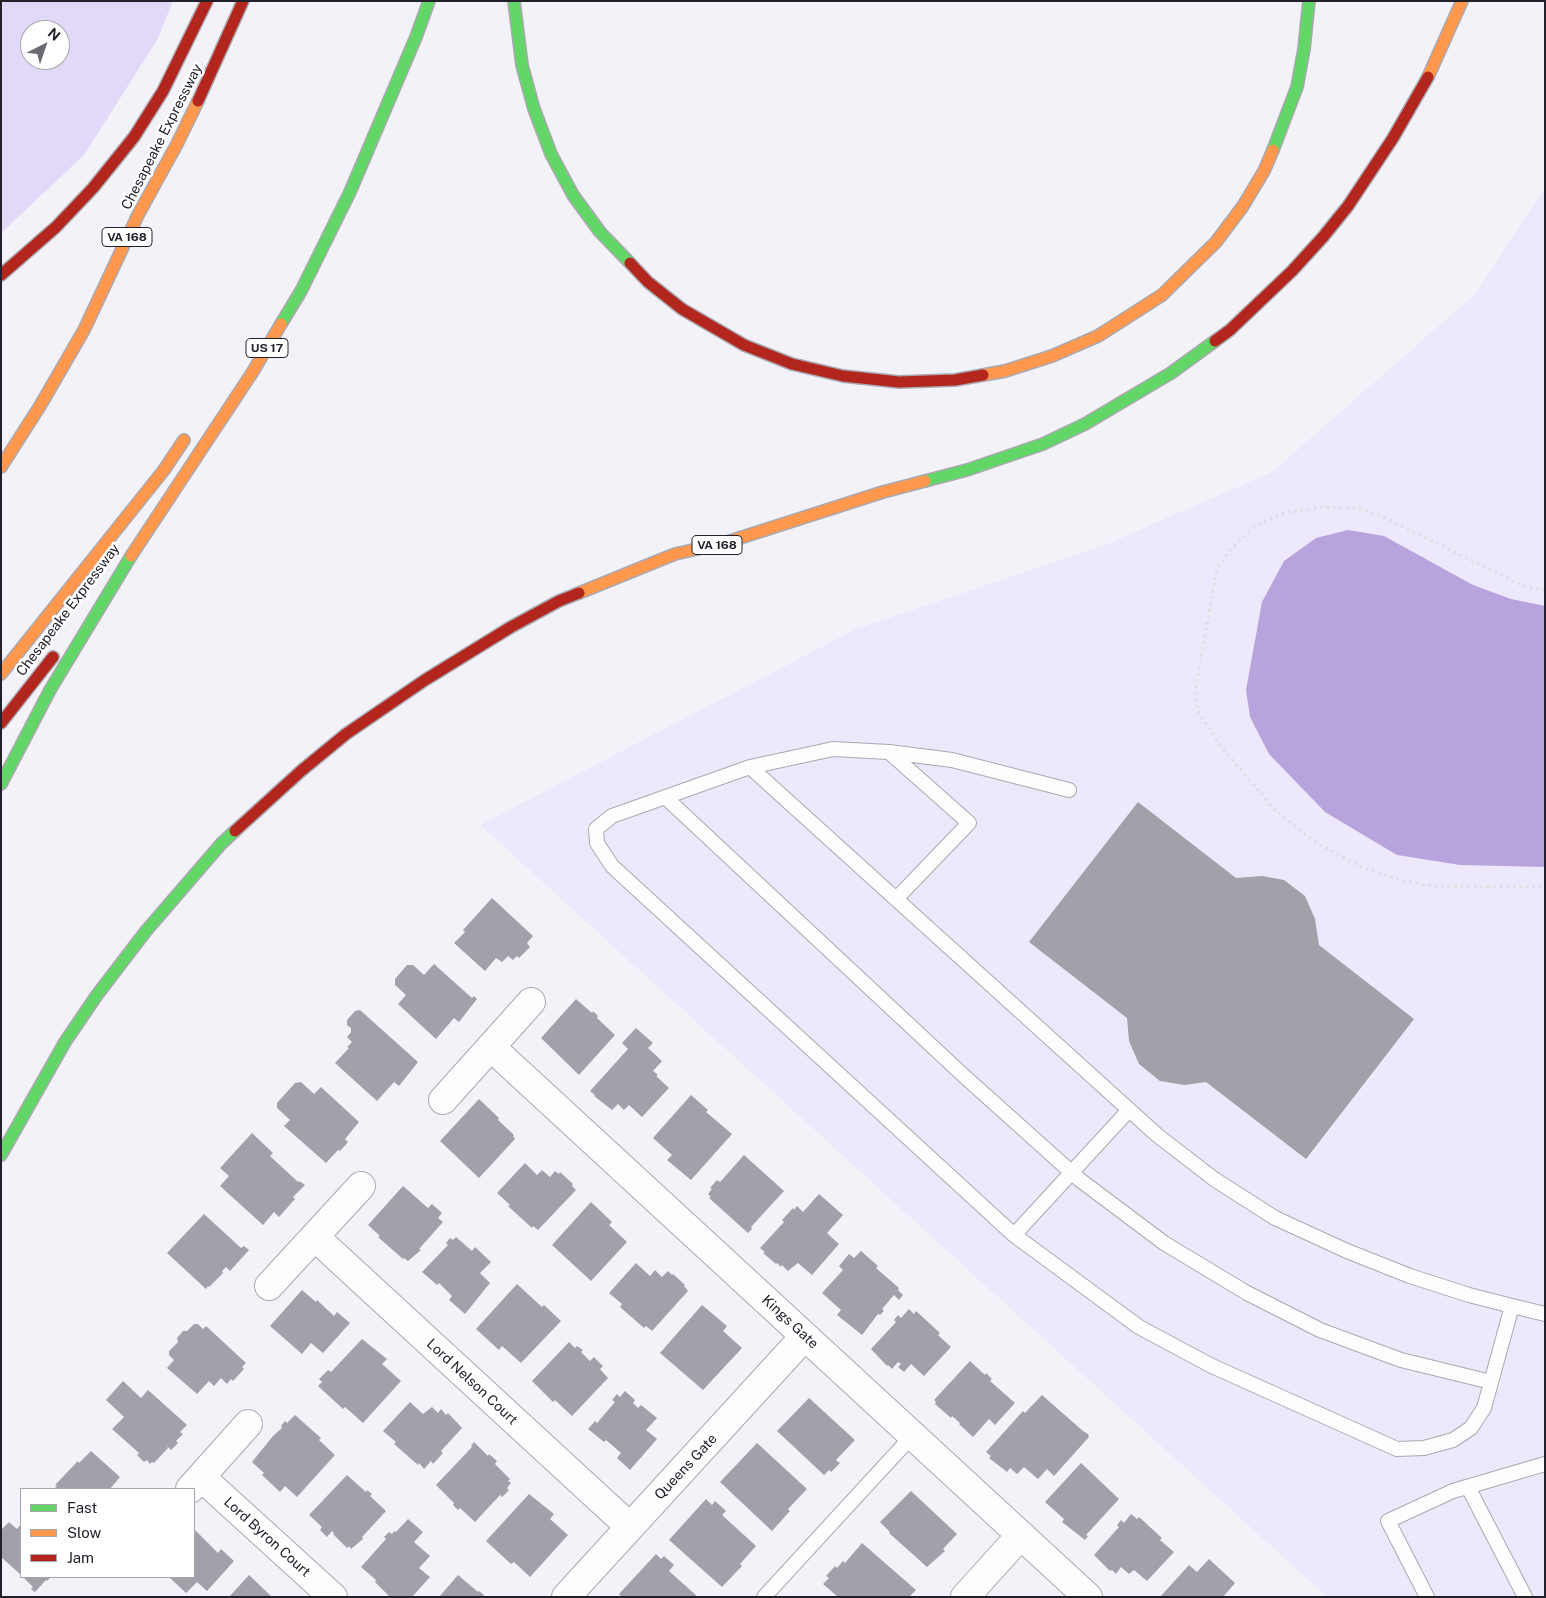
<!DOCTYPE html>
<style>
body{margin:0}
#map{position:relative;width:1546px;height:1598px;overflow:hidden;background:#f4f2f9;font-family:"Public Sans",sans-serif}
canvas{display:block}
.frame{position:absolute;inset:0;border:2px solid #24202b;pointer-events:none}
.legend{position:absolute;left:20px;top:1488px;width:175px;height:90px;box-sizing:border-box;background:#fff;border:1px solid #a7a6aa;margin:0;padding:6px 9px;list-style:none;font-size:15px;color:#24202b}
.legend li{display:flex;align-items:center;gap:10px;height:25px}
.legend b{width:25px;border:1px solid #a7a6aa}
.north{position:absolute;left:20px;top:20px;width:50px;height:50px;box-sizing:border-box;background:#fff;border:1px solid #a7a6aa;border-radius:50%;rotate:41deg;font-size:14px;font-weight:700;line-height:20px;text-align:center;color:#24202b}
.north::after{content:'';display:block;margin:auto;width:18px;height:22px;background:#6d6a73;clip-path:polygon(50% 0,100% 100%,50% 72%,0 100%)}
</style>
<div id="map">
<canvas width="1546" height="1598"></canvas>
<div class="frame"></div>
<ul class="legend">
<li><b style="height:6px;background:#63d668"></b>Fast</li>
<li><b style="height:6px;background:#ff974d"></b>Slow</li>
<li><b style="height:6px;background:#b3261e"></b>Jam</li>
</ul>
<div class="north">N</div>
</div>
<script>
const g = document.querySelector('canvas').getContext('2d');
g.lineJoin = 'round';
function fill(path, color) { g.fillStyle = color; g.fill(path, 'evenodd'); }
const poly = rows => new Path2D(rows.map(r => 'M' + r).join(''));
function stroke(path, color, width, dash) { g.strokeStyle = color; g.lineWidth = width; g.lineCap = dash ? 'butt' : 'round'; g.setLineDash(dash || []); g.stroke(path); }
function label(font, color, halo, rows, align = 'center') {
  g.font = font + ' "Public Sans",sans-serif'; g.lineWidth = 5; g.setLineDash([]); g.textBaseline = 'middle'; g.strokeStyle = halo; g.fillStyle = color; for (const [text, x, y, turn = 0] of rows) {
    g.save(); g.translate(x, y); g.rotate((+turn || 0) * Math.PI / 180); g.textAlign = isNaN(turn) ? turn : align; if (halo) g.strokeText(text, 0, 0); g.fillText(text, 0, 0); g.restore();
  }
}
fill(poly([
 [1545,188,1545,1597,1327,1597,480,825,854,630,1107,544,1272,472,1475,294]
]), '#eee8fc');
fill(poly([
 [1,1,173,1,157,40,84,155,1,233],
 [30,30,60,30,60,60,30,60]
]), '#e2d8f7');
fill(poly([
 [1348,530,1384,536,1473,585,1511,599,1545,606,1545,867,1460,865,1397,855,1325,812,1269,754,1250,717,1246,690,1262,602,1284,561,1316,538]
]), '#b8a4dd');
fill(poly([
 [1138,802,1236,878,1262,876,1284,880,1305,896,1315,919,1319,945,1414,1019,1306,1159,1206,1082,1184,1085,1160,1081,1139,1064,1129,1041,1127,1018,1029,942],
 [492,898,533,936,527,943,530,947,519,958,517,956,513,960,508,956,502,962,496,958,485,971,454,943,465,932,463,930],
 [434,964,472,998,474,996,477,999,459,1022,454,1018,436,1039,398,1004,406,995,395,985,395,979,407,965,413,965,424,975],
 [576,999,592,1013,593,1011,598,1016,597,1018,615,1035,579,1075,541,1038],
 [360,1010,418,1062,399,1086,394,1082,377,1101,335,1063,349,1048,347,1047,352,1042,347,1037,351,1032,351,1028,347,1025,347,1020,355,1011],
 [636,1028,653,1043,648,1048,662,1061,653,1071,658,1075,656,1076,669,1088,642,1117,629,1105,624,1110,618,1104,612,1110,594,1096,595,1095,590,1091,628,1049,622,1043],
 [301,1082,314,1094,321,1087,359,1122,345,1139,348,1142,340,1151,338,1150,326,1163,284,1126,290,1120,277,1108,277,1103,295,1083],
 [691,1095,708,1110,706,1112,732,1134,691,1180,667,1160,672,1155,653,1138],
 [479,1099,499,1118,498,1120,514,1135,513,1136,515,1139,479,1178,440,1141],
 [252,1133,273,1153,270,1156,298,1182,299,1181,305,1185,293,1197,295,1199,279,1217,274,1212,263,1225,220,1186,229,1176,220,1168],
 [744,1155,784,1191,751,1227,752,1229,748,1233,709,1198,711,1197,708,1194,712,1189,710,1188,717,1180,720,1182],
 [525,1163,537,1175,542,1170,550,1177,555,1171,559,1174,560,1172,573,1184,572,1186,576,1190,538,1230,533,1226,532,1228,508,1206,510,1205,497,1193],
 [403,1186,428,1208,432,1204,442,1213,438,1218,443,1222,419,1249,421,1250,408,1261,404,1258,403,1259,378,1237,380,1236,368,1225],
 [819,1194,843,1215,827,1233,839,1244,812,1275,798,1263,788,1271,782,1265,781,1267,777,1263,776,1264,763,1253,765,1252,760,1248,784,1222,782,1220,793,1208,794,1210,797,1206,803,1212],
 [591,1202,612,1222,609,1225,627,1242,591,1281,552,1245],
 [204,1214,241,1248,244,1246,249,1250,230,1271,226,1267,222,1271,223,1273,209,1287,208,1286,206,1289,167,1253],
 [456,1237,472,1251,475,1247,491,1262,480,1273,490,1283,465,1314,449,1300,452,1296,439,1283,437,1285,422,1272,448,1245,446,1243,450,1238,453,1240],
 [861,1251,878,1266,876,1268,899,1288,898,1290,903,1295,899,1300,894,1295,882,1309,884,1311,880,1315,878,1314,862,1335,837,1315,841,1310,822,1293,843,1270,839,1266,849,1254,854,1258],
 [636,1263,650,1276,655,1270,662,1277,668,1271,672,1275,673,1274,685,1285,684,1286,688,1291,652,1331,646,1326,644,1328,620,1307,622,1304,609,1293],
 [517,1284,542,1307,544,1305,561,1321,521,1363,502,1346,499,1350,476,1329],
 [302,1290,316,1302,317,1300,334,1316,337,1312,350,1323,323,1353,311,1343,302,1354,270,1326],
 [702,1305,727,1326,723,1331,742,1348,703,1390,660,1353],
 [909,1309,914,1314,916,1311,940,1333,938,1335,951,1347,924,1376,911,1364,904,1372,898,1367,901,1364,898,1362,892,1369,888,1365,887,1366,871,1349,896,1322,894,1320,898,1315,901,1318],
 [194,1324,198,1324,203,1329,206,1326,246,1363,242,1367,244,1369,233,1381,231,1379,227,1384,221,1378,214,1386,209,1381,197,1394,167,1368,174,1360,169,1355,169,1351,178,1342,177,1338,183,1331,187,1331],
 [362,1339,387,1359,382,1364,401,1381,363,1423,345,1407,343,1409,318,1386,322,1382,319,1379,328,1370,331,1372],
 [569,1342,575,1348,577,1346,583,1350,581,1352,590,1361,594,1357,603,1366,600,1369,608,1378,572,1416,555,1400,553,1402,532,1381],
 [970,1361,985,1375,986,1373,992,1379,990,1381,1015,1403,995,1425,989,1419,973,1437,959,1424,960,1423,952,1416,951,1418,935,1404,936,1402,934,1400],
 [123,1381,141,1398,148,1390,187,1425,180,1432,183,1434,176,1441,178,1443,171,1450,167,1446,168,1448,154,1463,152,1462,150,1464,147,1460,144,1462,137,1455,139,1453,112,1429,124,1417,106,1400],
 [625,1391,635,1400,633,1403,638,1408,641,1405,657,1418,646,1430,657,1439,630,1470,617,1458,621,1453,606,1440,604,1442,588,1429,595,1421,597,1423,615,1402,612,1400,617,1394,620,1397],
 [1042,1395,1083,1431,1088,1434,1089,1437,1054,1476,1047,1469,1038,1479,1024,1467,1017,1474,1010,1468,1007,1472,989,1458,991,1456,986,1452,1023,1411,1025,1413],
 [809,1398,855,1440,836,1460,840,1463,831,1472,829,1470,824,1475,777,1431],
 [410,1402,423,1414,432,1407,438,1413,441,1409,446,1415,448,1413,462,1428,441,1451,443,1453,433,1464,431,1461,424,1469,419,1463,418,1465,394,1444,396,1442,383,1431],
 [295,1415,321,1438,319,1440,335,1455,297,1497,285,1486,280,1492,262,1475,264,1473,252,1462,273,1436,282,1428,281,1426,285,1421,287,1423],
 [474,1442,488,1456,489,1454,497,1461,495,1464,510,1479,508,1481,511,1483,507,1488,509,1490,502,1497,500,1495,475,1522,460,1508,458,1510,453,1505,454,1503,436,1485,472,1447,471,1446],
 [757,1443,807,1489,788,1509,790,1511,772,1531,720,1482],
 [91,1451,120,1477,110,1489,54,1489,57,1486,55,1485,78,1461,79,1463],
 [1081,1463,1119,1499,1086,1535,1088,1536,1085,1540,1062,1522,1064,1519,1045,1502],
 [347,1475,366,1492,367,1490,372,1494,370,1496,386,1511,362,1537,363,1539,351,1549,349,1546,347,1548,333,1534,334,1533,332,1531,327,1537,320,1530,322,1527,309,1515],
 [911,1491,957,1534,943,1549,945,1551,927,1567,889,1533,890,1532,880,1522],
 [529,1494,554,1514,550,1519,568,1535,530,1577,514,1562,511,1564,486,1541],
 [706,1499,712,1505,715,1501,726,1511,722,1515,756,1546,740,1564,742,1566,722,1587,669,1540],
 [1131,1514,1137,1519,1139,1517,1162,1538,1160,1540,1174,1552,1147,1581,1134,1570,1129,1574,1121,1567,1116,1574,1112,1570,1110,1571,1094,1555,1119,1527,1117,1525,1121,1520,1124,1523],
 [408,1519,423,1532,414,1542,430,1556,419,1568,430,1577,412,1597,390,1597,375,1582,376,1580,361,1567,386,1539,384,1537,389,1532,392,1534,394,1531,396,1532],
 [9,1522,17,1529,21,1524,21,1575,1,1557,1,1530],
 [194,1529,218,1553,221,1549,234,1561,207,1591,197,1582,186,1593,170,1578,171,1577,194,1577],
 [862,1543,916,1590,909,1597,838,1597,823,1584,829,1578,826,1576,835,1566,837,1568,843,1561,845,1563],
 [656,1554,661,1559,664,1556,674,1565,669,1571,698,1597,622,1597,619,1594],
 [1209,1559,1235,1583,1223,1597,1160,1597,1189,1565,1197,1572],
 [249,1575,272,1597,229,1597],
 [458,1575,478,1592,479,1591,484,1595,483,1597,439,1597],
 [23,1577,51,1577,47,1581,46,1580,35,1592,31,1589,33,1587]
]), '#a3a0a9');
const lane = poly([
 [889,752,969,823,896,899],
 [750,767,833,749,889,752,952,760,1069,790],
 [665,797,964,1076,1080,1180,1164,1243,1247,1293,1320,1330,1401,1360,1491,1382],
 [1014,1235,1129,1110],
 [1512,1306,1484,1408,1471,1428,1453,1440,1424,1448,1397,1449,1212,1366,1139,1327,1014,1235,612,866,597,843,596,829,612,816,750,767,1157,1135,1214,1179,1275,1218,1347,1251,1410,1276,1469,1295,1512,1306,1545,1314],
 [1468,1487,1525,1597],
 [764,1597,913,1435],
 [1427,1597,1388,1521,1453,1491,1545,1464]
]);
const street = poly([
 [491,1047,1088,1597],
 [443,1100,531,1002],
 [315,1237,630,1527],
 [269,1286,361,1186],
 [201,1477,333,1597],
 [190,1489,248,1424],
 [566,1597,805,1336],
 [965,1597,1021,1535]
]);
const fast = poly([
 [514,1,522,65,534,109,551,154,573,195,600,232,630,263],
 [1273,150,1297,87,1304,49,1309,1],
 [281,324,301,291,350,192,416,37,429,1],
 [925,481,967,470,1043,444,1085,424,1171,373,1215,341],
 [1,784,50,690,131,556],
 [1,1155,65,1042,97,995,146,931,221,844,235,831]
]);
const slow = poly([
 [1428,77,1462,1],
 [983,375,1005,371,1052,356,1098,336,1162,295,1216,242,1243,206,1264,171,1273,150],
 [1,467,40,406,84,330,138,215,177,144,198,101],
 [131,556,252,373,281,324],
 [579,593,675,554,724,543,883,492,925,481],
 [1,674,164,470,184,440]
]);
const jam = poly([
 [198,101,243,1],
 [630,263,648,282,682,309,744,345,792,364,843,376,899,382,955,380,983,375],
 [1,275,56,227,93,188,134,137,163,91,207,1],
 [1215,341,1230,330,1292,271,1323,237,1348,206,1393,138,1428,77],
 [1,723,53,657],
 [235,831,301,771,346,734,425,680,511,627,559,601,579,593]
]);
stroke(lane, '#aaa8b0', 16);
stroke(street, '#aaa8b0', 30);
stroke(fast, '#aaa8b0', 14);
stroke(slow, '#aaa8b0', 14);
stroke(jam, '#aaa8b0', 14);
stroke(poly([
 [1545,590,1528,588,1379,515,1356,508,1323,507,1283,513,1254,527,1231,549,1217,568,1195,692,1198,711,1219,744,1274,809,1314,841,1359,866,1396,879,1433,886,1545,887]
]), '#e0dfe1', 3, [2.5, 4]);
stroke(lane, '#fdfdfe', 14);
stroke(street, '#fdfdfe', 28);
stroke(fast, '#63d668', 11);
stroke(slow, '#ff974d', 11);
stroke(jam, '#b3261e', 11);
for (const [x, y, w] of [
 [127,237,50],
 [267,348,42],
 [717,545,50]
]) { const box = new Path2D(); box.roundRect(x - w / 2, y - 9.5, w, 19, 4); g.fillStyle = '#fff'; g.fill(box); stroke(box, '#24202b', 1); }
label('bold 12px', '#24202b', null, [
 ["VA 168",127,237],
 ["US 17",267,348],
 ["VA 168",717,545]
]);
label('14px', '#24202b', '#fff', [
 ["Chesapeake Expressway",162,137,-63],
 ["Chesapeake Expressway",68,610,-53],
 ["Kings Gate",790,1322,43],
 ["Lord Nelson Court",472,1382,43],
 ["Queens Gate",686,1467,-47],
 ["Lord Byron Court",267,1537,42]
]);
</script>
